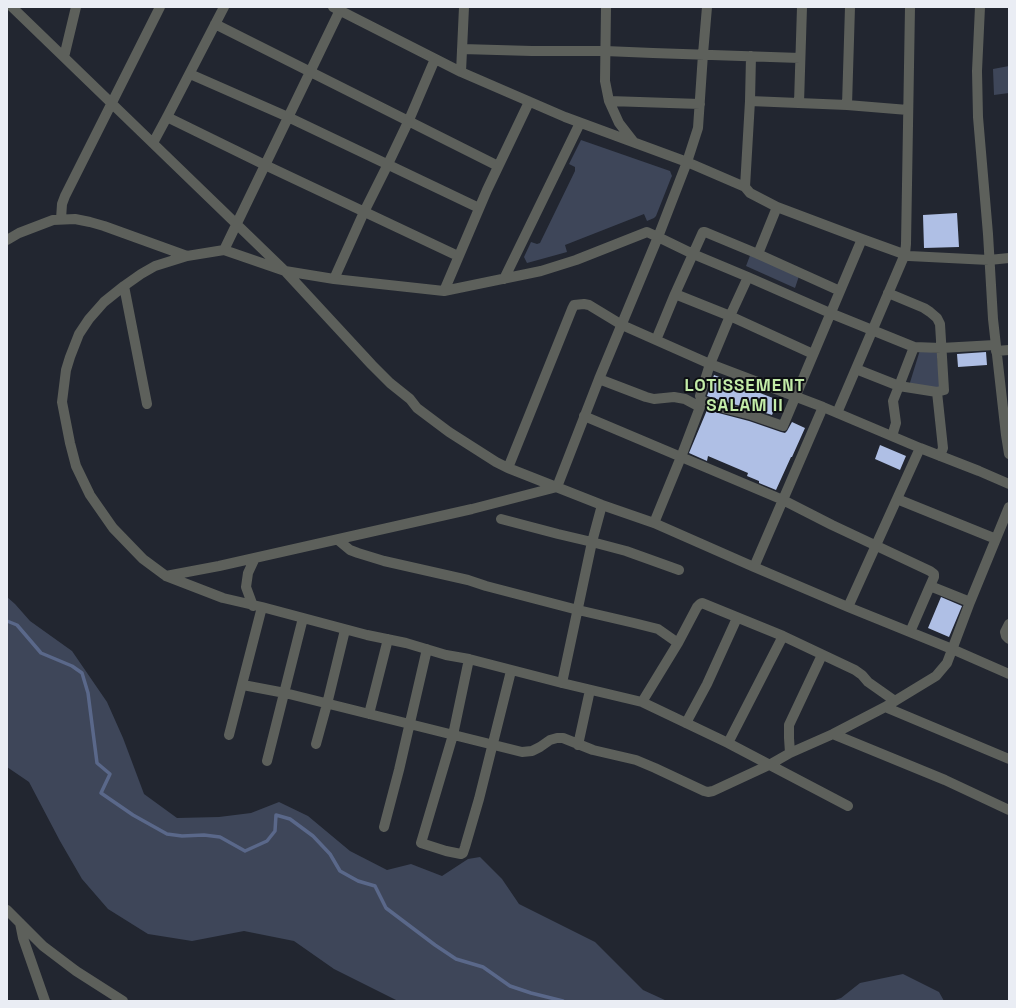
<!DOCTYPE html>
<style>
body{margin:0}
#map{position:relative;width:1016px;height:1008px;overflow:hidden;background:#222630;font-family:"Space Grotesk",sans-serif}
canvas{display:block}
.frame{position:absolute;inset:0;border:8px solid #eaedf4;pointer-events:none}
</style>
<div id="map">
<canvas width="1016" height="1008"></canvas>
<div class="frame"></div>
</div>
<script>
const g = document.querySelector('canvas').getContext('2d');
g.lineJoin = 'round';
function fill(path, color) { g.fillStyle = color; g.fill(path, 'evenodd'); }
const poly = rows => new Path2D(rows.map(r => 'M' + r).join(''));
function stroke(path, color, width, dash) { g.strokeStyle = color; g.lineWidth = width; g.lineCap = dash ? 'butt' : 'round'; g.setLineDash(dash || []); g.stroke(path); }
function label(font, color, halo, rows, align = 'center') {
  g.font = font + ' "Space Grotesk",sans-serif'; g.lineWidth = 4; g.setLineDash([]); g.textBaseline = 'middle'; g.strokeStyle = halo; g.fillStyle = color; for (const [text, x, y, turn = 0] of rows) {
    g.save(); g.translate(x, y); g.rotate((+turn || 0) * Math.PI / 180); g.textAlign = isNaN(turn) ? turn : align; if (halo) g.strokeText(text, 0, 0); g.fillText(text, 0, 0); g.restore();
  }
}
fill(poly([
 [1009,66,1009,93,994,95,993,69],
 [581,140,670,171,672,176,671,178,656,216,654,218,647,221,644,214,565,245,567,252,527,263,524,257,531,242,537,244,540,243,575,171,575,167,569,164],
 [751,253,800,273,795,288,746,266],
 [920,350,937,353,940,387,908,389],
 [7,597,15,604,30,621,72,651,107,702,123,738,144,794,177,818,219,817,251,813,279,802,308,816,350,851,387,870,411,864,442,876,468,859,480,857,502,879,519,904,595,942,643,990,667,1001,398,1001,334,969,294,941,244,931,192,941,148,934,108,909,82,879,60,841,29,782,7,767],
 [903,974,939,992,944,1001,832,1001,841,998,860,983]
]), '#3e4659');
stroke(poly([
 [7,621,17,625,41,653,72,666,82,673,88,693,97,763,110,774,101,793,133,815,167,834,182,836,204,835,220,837,245,851,267,841,275,831,276,815,290,819,313,836,330,854,340,871,358,881,375,886,386,908,435,945,456,959,483,967,510,986,531,993,563,1001]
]), '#5a688a', 3.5);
fill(poly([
 [957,213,959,247,924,248,923,215],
 [986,352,987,365,958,367,957,354],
 [714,375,778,400,772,415,753,409,729,403,707,396],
 [707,410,749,421,781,432,785,433,787,431,792,422,805,428,792,457,791,457,776,490,759,483,759,481,747,476,748,473,708,456,707,461,689,453],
 [880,445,906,456,900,470,875,459],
 [941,597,962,606,949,637,928,628]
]), '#afbfe5');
stroke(poly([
 [12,7,285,271,372,365,390,383,410,399,417,408,449,432,496,462,508,468,602,505,654,523,754,567,848,607,952,649,1009,674],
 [333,7,461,72,565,117,687,162,745,187,750,193,777,207,862,239,909,256,989,260,1009,258],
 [606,7,605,81,609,101,619,123,633,141],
 [980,7,977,71,978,117,988,234,993,319,1006,435,1009,454],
 [340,10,224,250,187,256,155,266,141,274,124,286,104,302,89,319,79,334,70,357,66,370,62,402,70,443,76,466,90,495,113,528,143,559,166,576,223,598,262,607,367,635,406,643,446,655,469,659,562,683,642,702,728,743,848,806],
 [215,24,498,166],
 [462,49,532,51,605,51,653,53,800,58],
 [64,57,76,7],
 [461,72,464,7],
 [190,74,288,117,479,208],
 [609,101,700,104],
 [750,101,847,105,908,110],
 [799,103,802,7],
 [847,105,850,7],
 [167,117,265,165,458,256],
 [153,143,167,117,224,7],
 [745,187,750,101,751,56],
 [61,219,62,204,65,196,160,7],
 [7,240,19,233,53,220,75,219,90,222,104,226,187,256],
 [224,250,285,271,334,279,444,291,541,271,576,260,647,232,658,237,693,254,748,277,830,313,914,347,941,348,995,345],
 [758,254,777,207],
 [334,279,364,212,388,164,409,120,435,59],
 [504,279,580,123],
 [124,286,147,404],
 [444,291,487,190,529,102],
 [888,293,924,308,930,312,937,318,940,324,944,390,937,392,943,448,940,456],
 [675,294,730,316,813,354],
 [656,340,675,294,702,234,703,232,705,232,758,254,840,291],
 [914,347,899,386,937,392],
 [996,351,1009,350],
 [856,369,899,386,893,401,896,423,892,436],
 [599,379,646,397,654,399,674,397,685,399,700,407],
 [702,401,727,409,751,415,783,426,862,239],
 [837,413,905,254,906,244,910,7],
 [584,416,783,500,832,525,930,571,934,574,934,577,930,586,970,602],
 [508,468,572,309,574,305,584,304,589,305,622,325,710,364,823,407,920,448,979,471,1009,484],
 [897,499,996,539],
 [501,519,558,534,592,542,626,551,679,570],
 [654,523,681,457,700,407,702,401,700,396,710,364,730,316,748,277],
 [338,540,350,550,358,553,384,561,468,580,486,586,578,610,634,623,658,629,678,643],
 [754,567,823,407],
 [166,576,219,566,472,509,557,487,599,379,658,237,687,162,698,128,703,54,707,7],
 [253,606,246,587,248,573,255,558],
 [848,607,920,448],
 [1009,624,1005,632,1006,636,1009,639],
 [910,632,930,586],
 [469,659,453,735,421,843,446,851,461,854,463,853,465,847,479,799,511,671],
 [562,683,592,542,602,505],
 [243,685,285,693,522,752,532,751,540,747,550,740,557,738,563,738,593,750,636,760,655,768,704,791,708,792,713,791,769,765,790,753,833,734,885,707,936,676,947,663,970,602,1009,507],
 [642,702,678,643,697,607,700,604,702,603,783,636,855,670,862,675,868,682,895,701],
 [885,707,1009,759],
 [369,714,388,639],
 [686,723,707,684,737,618],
 [833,734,945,780,1009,810],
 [229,735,262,607],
 [728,743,783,636],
 [316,744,327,704,345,630],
 [578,745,590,690],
 [790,753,789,738,789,725,822,655],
 [267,761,303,618],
 [384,827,399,770,427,649],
 [7,910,43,946,76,971,123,1001],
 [20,923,23,938,45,1001]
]), '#5d605b', 10);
g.letterSpacing = '1px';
label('bold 17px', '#c3eca8', '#0d0f13', [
 ["LOTISSEMENT",745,386],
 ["SALAM II",745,406]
]);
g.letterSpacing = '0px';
</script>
